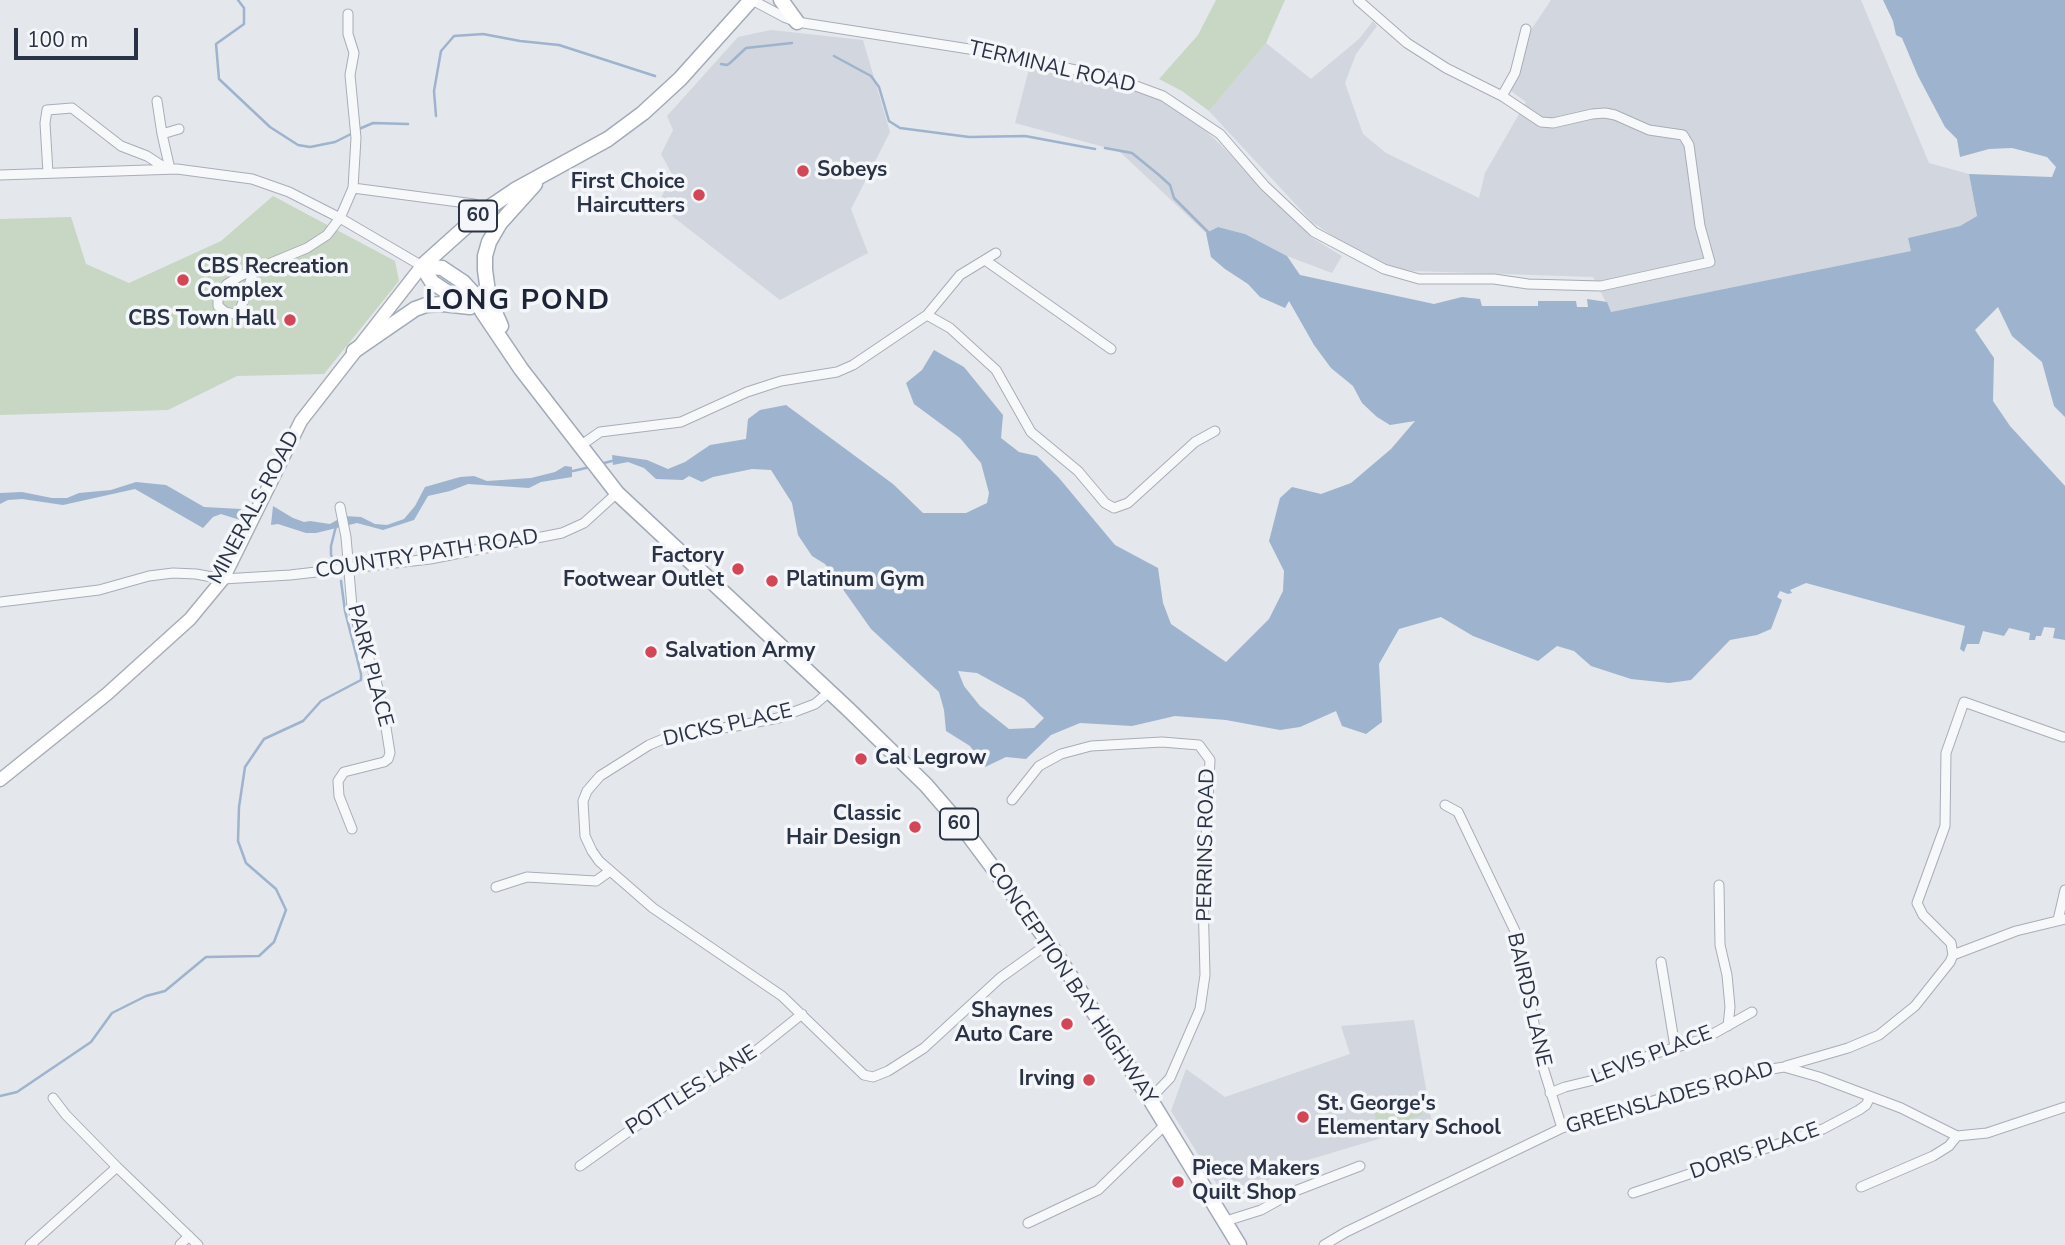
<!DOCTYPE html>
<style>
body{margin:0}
#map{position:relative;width:2065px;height:1245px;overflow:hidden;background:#e4e7ec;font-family:"Nunito Sans",sans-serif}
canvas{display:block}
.scale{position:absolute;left:14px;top:28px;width:124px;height:32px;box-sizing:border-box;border:4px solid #2a3345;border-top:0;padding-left:9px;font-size:21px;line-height:24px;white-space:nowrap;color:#2a3345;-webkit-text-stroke:5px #f4f6f9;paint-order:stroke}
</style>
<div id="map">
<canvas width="2065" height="1245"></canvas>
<div class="scale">100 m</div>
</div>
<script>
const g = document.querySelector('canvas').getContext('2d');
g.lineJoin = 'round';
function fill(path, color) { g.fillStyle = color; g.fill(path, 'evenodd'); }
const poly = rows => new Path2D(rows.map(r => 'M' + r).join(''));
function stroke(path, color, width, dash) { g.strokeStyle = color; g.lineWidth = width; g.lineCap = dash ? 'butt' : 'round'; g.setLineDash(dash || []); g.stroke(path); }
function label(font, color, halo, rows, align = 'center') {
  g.font = font + ' "Nunito Sans",sans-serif'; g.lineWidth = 7; g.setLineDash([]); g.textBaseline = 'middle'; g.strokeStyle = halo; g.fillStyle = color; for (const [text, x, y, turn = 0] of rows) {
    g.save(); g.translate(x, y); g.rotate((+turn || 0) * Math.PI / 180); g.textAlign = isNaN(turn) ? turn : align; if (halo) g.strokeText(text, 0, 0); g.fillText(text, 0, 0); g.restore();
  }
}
fill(poly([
 [1551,0,1861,0,1929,163,1969,174,1977,216,1960,226,1908,238,1912,251,1611,312,1593,277,1412,271,1381,263,1348,246,1312,222,1209,111,1266,43,1311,79,1359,39,1373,21,1377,26,1356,54,1345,83,1363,134,1386,153,1479,198,1485,173,1526,102,1511,91,1531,30],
 [771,30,863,40,890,132,851,209,868,253,780,300,658,205,672,174,661,154,673,130,667,116,738,37],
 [1030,65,1115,84,1162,100,1191,118,1220,144,1311,237,1342,256,1332,273,1287,256,1245,234,1218,227,1206,233,1119,151,1015,123],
 [1414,1020,1432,1123,1301,1162,1228,1202,1171,1111,1186,1069,1225,1097,1350,1054,1341,1026]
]), '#d2d6de');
fill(poly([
 [1216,0,1285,0,1266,43,1209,111,1182,91,1159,79,1198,35],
 [273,196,395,261,399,281,324,374,237,376,168,410,0,415,0,219,71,217,86,264,129,283,221,241],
 [1416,1095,1422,1115,1380,1129,1373,1109]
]), '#c8d6c4');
fill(poly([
 [1883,0,2065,0,2065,417,2054,406,2042,362,2012,336,1998,307,1975,330,1994,358,1993,401,2010,426,2065,486,2065,640,2053,638,2055,628,2044,627,2041,636,2036,636,2035,640,2029,640,2030,633,2009,628,2004,636,1983,631,1979,644,1967,644,1964,652,1960,649,1965,626,1806,583,1790,590,1792,593,1788,594,1780,591,1777,597,1782,600,1771,629,1757,635,1730,640,1691,680,1669,683,1631,679,1591,666,1574,651,1557,646,1538,661,1473,636,1441,617,1399,629,1379,664,1382,722,1366,734,1342,726,1336,711,1300,727,1280,730,1226,720,1175,716,1132,726,1080,723,1051,735,1026,759,1006,757,985,767,970,746,946,731,944,710,939,692,871,629,825,564,812,556,798,535,792,503,771,470,752,469,713,477,702,482,689,476,683,480,656,479,644,468,628,462,613,465,612,455,647,460,668,469,685,462,710,445,746,439,748,419,760,410,786,405,893,484,923,513,966,513,987,503,989,493,981,463,960,438,914,404,906,383,922,370,934,350,964,367,1003,415,1001,438,1019,452,1037,456,1059,478,1115,545,1158,568,1163,603,1171,624,1226,662,1269,619,1283,591,1284,571,1269,541,1280,498,1292,487,1321,494,1351,483,1391,449,1415,421,1390,425,1377,417,1362,403,1353,386,1331,368,1314,345,1289,301,1285,308,1260,297,1248,284,1225,269,1211,257,1206,233,1218,227,1245,234,1287,256,1300,275,1434,304,1462,297,1480,299,1482,306,1538,306,1538,301,1576,301,1577,307,1588,307,1587,299,1607,302,1611,312,1911,251,1908,238,1960,226,1977,216,1969,174,2052,177,2056,167,2047,157,2012,148,1989,149,1960,157,1957,139,1945,127,1918,76,1902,38,1896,35,1893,21],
 [958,671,977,673,1024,699,1044,718,1034,728,1009,729,980,706,964,686],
 [565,466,572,467,572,477,541,482,529,488,468,484,450,491,428,496,414,520,383,530,357,523,316,533,306,533,278,524,271,525,273,506,293,518,304,522,310,521,330,524,344,516,361,517,375,524,387,525,404,519,415,506,425,487,460,477,474,476,487,481,531,478,555,472],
 [136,482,166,485,204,507,241,509,240,520,221,514,213,517,203,528,135,489,63,505,22,499,8,500,0,504,0,493,22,492,52,498,67,498,79,493,111,490]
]), '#9eb3cd');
stroke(poly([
 [238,0,244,8,244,24,216,44,219,79,270,127,298,145,310,147,335,142,351,134],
 [834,56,871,76,879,87,889,121,900,128,969,137,1025,136,1095,149],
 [721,64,727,65,730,63,746,48,792,43],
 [436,116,434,91,441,51,454,36,483,34,520,41,559,45,655,76],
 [359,129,373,123,408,124],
 [1105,148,1132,153,1159,175,1170,185,1174,198,1209,233],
 [600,464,612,461],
 [573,471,590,467],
 [336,526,331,546,331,555,336,564],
 [0,1096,17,1092,91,1042,112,1013,146,996,165,991,206,957,259,956,274,942,286,910,276,889,246,863,238,841,239,807,245,767,264,739,303,721,321,701,361,680,361,674,345,611,341,581]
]), '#9eb3cd', 2.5);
const street = poly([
 [752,0,784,17,797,22,1001,54,1117,79,1163,96,1220,134,1265,186,1314,232,1384,269,1419,279,1494,279,1528,284,1601,286,1710,262,1700,226,1689,145,1683,135,1649,130,1615,115,1605,113,1592,114,1553,123,1541,122,1502,96,1446,68,1407,43,1358,0],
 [1502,96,1515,73,1526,29],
 [157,101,162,134],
 [170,169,162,134,179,129],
 [48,173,45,123,47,110,72,108,121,146,147,156,167,169],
 [0,175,177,169,252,179,289,192,340,218,422,266],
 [353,188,474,204,481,213],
 [985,260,1111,349],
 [254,271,240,310,234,314,225,312,218,306,218,298,227,284,242,275,307,248,327,235,340,218,353,188,356,138,350,75,354,53,348,34,348,14],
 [927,315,950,328,996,370,1031,432,1078,471,1105,503,1114,508,1128,503,1195,442,1215,431],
 [580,446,600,432,681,422,747,392,781,381,837,372,853,365,927,315,960,275,996,253],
 [340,507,346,537,352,607,376,680,384,715,390,753,388,759,384,762,344,772,338,781,339,796,352,829],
 [0,602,99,590,149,576,173,573,196,574,223,579,290,575,430,559,562,533,584,523,617,493],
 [828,693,815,704,778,718,731,727,691,731,668,737,649,745,600,776,587,791,583,801,585,836,592,851,599,861,653,908,782,996,864,1075,873,1077,888,1071,924,1048,1000,978,1049,943],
 [1012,800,1039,766,1061,754,1091,746,1162,742,1199,745,1210,760,1203,897,1205,975,1200,1009,1170,1078,1150,1099],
 [1445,805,1458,812,1515,931,1543,1067,1562,1128],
 [1719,885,1720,945,1727,975,1730,1007,1728,1026],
 [496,887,527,877,596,881,610,871],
 [2058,920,2065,890],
 [1953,955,2016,931,2065,919],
 [1661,962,1675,1047],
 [1786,1066,1848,1048,1879,1035,1915,1006,1950,962,1953,955,1951,943,1923,915,1917,903,1945,826,1946,753,1964,702,2063,737],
 [1550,1093,1565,1087,1598,1079,1650,1055,1704,1039,1752,1012],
 [53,1098,66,1115,117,1167,198,1245],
 [580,1166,667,1104,742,1062,802,1014],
 [1861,1187,1933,1156,1949,1146,1957,1136],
 [1633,1193,1823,1129,1859,1110,1866,1105,1870,1097],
 [1226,1221,1261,1210,1295,1191,1360,1166],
 [1028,1223,1098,1190,1166,1124],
 [30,1245,117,1167],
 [180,1245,189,1236],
 [1324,1245,1346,1232,1562,1128,1747,1073,1784,1067,1819,1077,1901,1108,1957,1136,1987,1133,2065,1107]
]);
const secondary = poly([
 [0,780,107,694,190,619,223,579,301,421,422,266]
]);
const primary = poly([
 [781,0,797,22],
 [422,266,442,268,463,282,475,295,482,311,521,369,617,493,848,709,926,785,964,829,1049,943,1150,1099,1239,1245],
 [422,266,481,213,515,190,608,139,643,113,680,79,751,0],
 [422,266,432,282,468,306],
 [501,326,489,299,485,270,485,256,489,242,500,223,535,184],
 [354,351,415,309,426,305,443,304,470,307]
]);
stroke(street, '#a8adb7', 11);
stroke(secondary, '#a8adb7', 15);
stroke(primary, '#a2aab8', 17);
stroke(street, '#f7f8fa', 9);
stroke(secondary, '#fff', 12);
stroke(primary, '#fff', 14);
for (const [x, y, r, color] of [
 [803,171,7,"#d44655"],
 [699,195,7,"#d44655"],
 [183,280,7,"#d44655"],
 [290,320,7,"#d44655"],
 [738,569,7,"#d44655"],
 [772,581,7,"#d44655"],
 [651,652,7,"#d44655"],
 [861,759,7,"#d44655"],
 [915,827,7,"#d44655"],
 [1067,1024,7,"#d44655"],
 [1089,1080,7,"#d44655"],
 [1303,1117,7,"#d44655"],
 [1178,1182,7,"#d44655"]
]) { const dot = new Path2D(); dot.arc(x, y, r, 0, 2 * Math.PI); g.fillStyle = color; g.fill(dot); stroke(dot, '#f4f6f9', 2.5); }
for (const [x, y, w] of [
 [478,216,38],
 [959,824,38]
]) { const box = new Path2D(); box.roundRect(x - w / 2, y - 15.5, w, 31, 5); g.fillStyle = '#f4f6f9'; g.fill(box); stroke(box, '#2a3345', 2); }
label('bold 19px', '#2a3345', null, [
 ["60",478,216],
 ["60",959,824]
]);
label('21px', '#2a3345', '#f4f6f9', [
 ["TERMINAL ROAD",1052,68,13],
 ["MINERALS ROAD",255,508,-62],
 ["COUNTRY PATH ROAD",427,555,-9],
 ["PARK PLACE",369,666,75],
 ["DICKS PLACE",728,726,-13],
 ["PERRINS ROAD",1207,845,-89],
 ["CONCEPTION BAY HIGHWAY",1071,984,56],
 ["BAIRDS LANE",1528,1000,77],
 ["LEVIS PLACE",1652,1056,-21],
 ["POTTLES LANE",692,1091,-32],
 ["GREENSLADES ROAD",1670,1099,-16],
 ["DORIS PLACE",1755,1152,-19]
]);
label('bold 21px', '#2a3345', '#f4f6f9', [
 ["Sobeys",817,171],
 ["First Choice",685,183,"right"],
 ["Haircutters",685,207,"right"],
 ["CBS Recreation",197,268],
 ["Complex",197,292],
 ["CBS Town Hall",276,320,"right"],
 ["Factory",724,557,"right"],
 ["Footwear Outlet",724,581,"right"],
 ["Platinum Gym",786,581],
 ["Salvation Army",665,652],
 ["Cal Legrow",875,759],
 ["Classic",901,815,"right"],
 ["Hair Design",901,839,"right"],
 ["Shaynes",1053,1012,"right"],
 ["Auto Care",1053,1036,"right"],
 ["Irving",1075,1080,"right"],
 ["St. George's",1317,1105],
 ["Elementary School",1317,1129],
 ["Piece Makers",1192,1170],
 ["Quilt Shop",1192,1194]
], 'left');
g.letterSpacing = '2px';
label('bold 28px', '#1c2436', '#f4f6f9', [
 ["LONG POND",518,302]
]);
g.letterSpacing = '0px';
</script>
